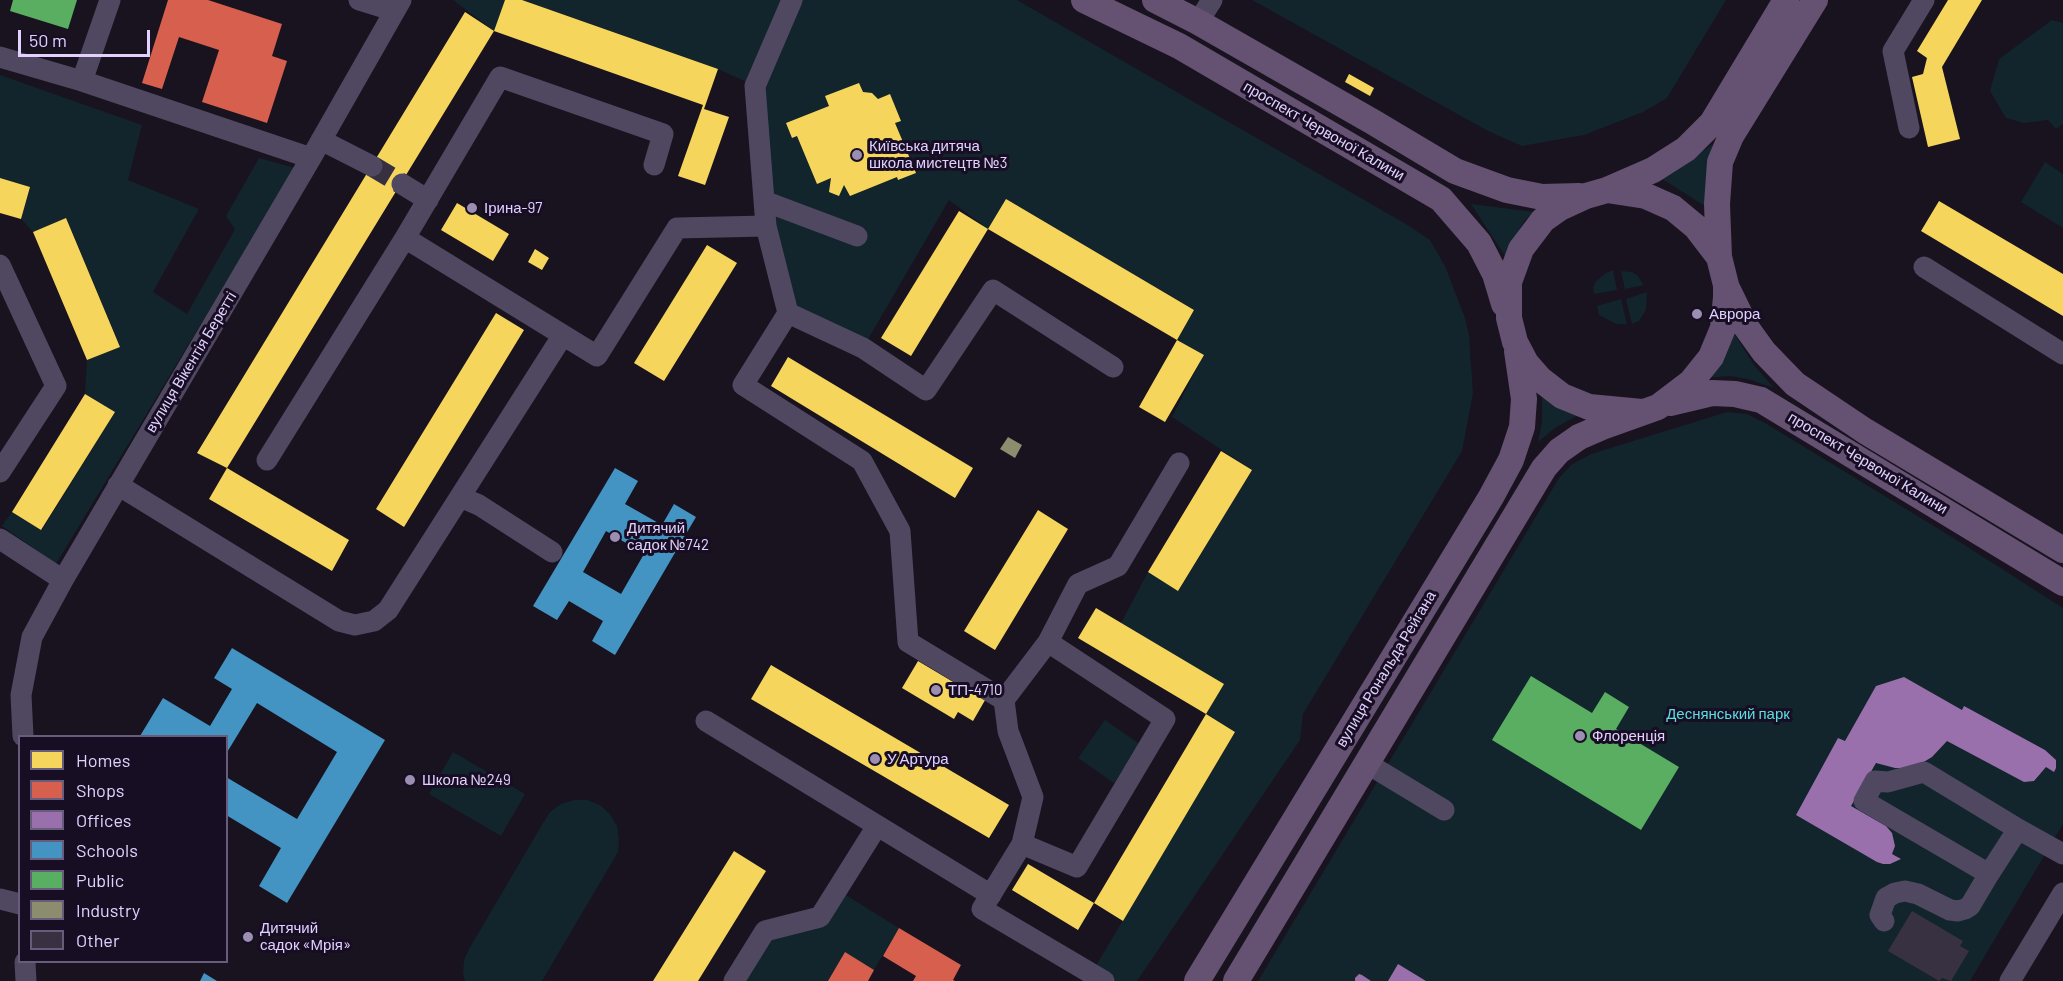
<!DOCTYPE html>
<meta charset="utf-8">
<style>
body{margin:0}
#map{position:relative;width:2063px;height:981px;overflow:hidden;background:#18131f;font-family:Barlow,sans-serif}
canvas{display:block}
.legend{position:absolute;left:18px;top:735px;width:210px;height:228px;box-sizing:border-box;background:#170e24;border:2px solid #685c7c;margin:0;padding:8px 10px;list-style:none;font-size:18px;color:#e2d1ff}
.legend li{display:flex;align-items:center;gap:12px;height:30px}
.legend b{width:30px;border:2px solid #685c7c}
.scale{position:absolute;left:18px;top:30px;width:132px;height:27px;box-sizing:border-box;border:3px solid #e2d1ff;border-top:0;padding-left:8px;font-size:18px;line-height:21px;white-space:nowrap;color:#e2d1ff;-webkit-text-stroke:4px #170e24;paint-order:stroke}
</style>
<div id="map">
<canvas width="2063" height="981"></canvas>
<ul class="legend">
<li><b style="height:16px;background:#f6d55c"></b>Homes</li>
<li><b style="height:16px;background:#d6604d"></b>Shops</li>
<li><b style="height:16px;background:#9970ab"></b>Offices</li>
<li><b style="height:16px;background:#4393c3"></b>Schools</li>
<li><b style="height:16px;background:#5aae61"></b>Public</li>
<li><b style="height:16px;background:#8c8c6e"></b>Industry</li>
<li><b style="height:16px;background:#383141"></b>Other</li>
</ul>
<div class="scale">50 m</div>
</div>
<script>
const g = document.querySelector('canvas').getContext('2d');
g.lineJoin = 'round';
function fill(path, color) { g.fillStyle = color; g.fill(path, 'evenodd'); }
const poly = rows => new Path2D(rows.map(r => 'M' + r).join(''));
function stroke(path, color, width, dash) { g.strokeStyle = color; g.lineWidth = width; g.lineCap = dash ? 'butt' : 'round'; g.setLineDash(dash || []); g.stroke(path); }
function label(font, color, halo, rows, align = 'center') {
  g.font = font + ' Barlow,sans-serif'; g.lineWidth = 6; g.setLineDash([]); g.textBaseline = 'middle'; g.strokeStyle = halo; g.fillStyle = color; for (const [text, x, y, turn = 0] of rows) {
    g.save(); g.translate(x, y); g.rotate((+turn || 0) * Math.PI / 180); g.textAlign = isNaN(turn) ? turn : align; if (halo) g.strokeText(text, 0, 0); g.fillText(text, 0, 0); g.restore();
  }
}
fill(poly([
 [453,0,505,0,494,31],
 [522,0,1017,0,1406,224,1430,240,1445,266,1465,318,1469,335,1473,393,1462,451,1303,714,1300,740,1137,981,1104,981,1091,974,1235,732,1206,714,1223,684,1121,623,1148,572,1179,590,1252,470,1172,417,1203,356,1177,340,1194,310,1006,200,988,229,949,200,863,348,788,313,755,86,718,69],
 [1252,0,1726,0,1667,98,1643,112,1584,135,1522,146,1488,131],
 [2052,20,2063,23,2063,124,2056,129,2048,120,2024,123,2006,118,1990,91,1999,59],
 [0,75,142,125,128,180,199,209,153,292,187,314,235,229,226,216,259,158,295,168,56,564,2,526,12,512,42,530,115,412,85,394,87,360,120,346,66,218,33,232,21,219,30,187,0,178],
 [1713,144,1709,158,1705,206,1662,179],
 [2045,162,2063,174,2063,228,2021,202],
 [1471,204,1535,212,1525,220,1510,244,1507,259],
 [1613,270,1617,290,1594,294,1593,288,1596,281,1606,273],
 [1621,271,1632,272,1637,275,1644,285,1625,289],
 [1647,292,1646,310,1639,321,1632,324,1626,299],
 [1621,299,1627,324,1616,324,1599,315,1597,306],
 [1730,327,1754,365,1774,388,1748,379,1730,376,1704,378],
 [1542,390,1584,412,1555,428,1538,442,1542,422],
 [1727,412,1747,414,1765,423,1952,537,2063,608,2063,824,1970,981,1258,981,1559,478,1571,465,1591,454],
 [1105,720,1141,745,1114,783,1078,758],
 [453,752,525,794,501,836,429,794],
 [574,800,587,800,600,805,610,814,617,826,619,839,618,852,542,981,465,981,463,973,464,960,469,949,543,823,550,812,561,804],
 [841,892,899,928,874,970,845,953,828,981,738,981,766,935,821,920]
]), '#12242c');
fill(poly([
 [505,0,522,0,718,69,704,109,729,117,705,185,678,176,703,105,494,31,227,468,197,453,465,12,494,31],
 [1948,0,1982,0,1942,67,1960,139,1928,147,1912,77,1923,74,1927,58,1917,51],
 [1349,74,1374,88,1370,96,1345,82],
 [859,83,863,92,872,93,878,99,890,94,901,121,895,123,916,173,898,180,897,177,850,196,844,185,839,196,829,192,831,178,817,184,797,136,792,138,786,123,829,106,825,96],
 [0,178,30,187,21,219,0,213],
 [1006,199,1194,310,1177,340,988,229],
 [1939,201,2063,274,2063,316,1921,231],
 [457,203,509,234,493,261,441,230],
 [959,211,988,229,911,356,881,338],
 [66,218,120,347,87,360,33,232],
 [707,245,737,263,664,381,634,363],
 [535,249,549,258,542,270,528,262],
 [496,313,524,330,404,527,376,509],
 [1177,340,1204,355,1165,422,1139,407],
 [788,357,973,468,955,498,771,386],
 [85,394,115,412,41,530,12,512],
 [1221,451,1252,470,1178,591,1148,572],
 [227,468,349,540,332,571,209,499],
 [1038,510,1068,529,995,650,964,631],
 [1096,608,1224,684,1206,714,1078,638],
 [918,661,970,692,974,686,988,695,973,721,958,712,954,719,902,688],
 [771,665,1009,805,989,838,751,699],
 [1206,714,1235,732,1123,921,1094,903],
 [734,851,766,871,698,981,653,981],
 [1028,864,1094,903,1078,930,1012,890]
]), '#f6d55c');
fill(poly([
 [168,0,208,0,282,24,272,56,287,61,267,123,202,102,219,50,179,37,162,89,142,83],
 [899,928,961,965,953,980,955,981,913,981,916,976,883,956],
 [845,952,874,970,868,981,828,981]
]), '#d6604d');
fill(poly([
 [1904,677,1962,710,1964,706,2045,750,2056,760,2056,768,2054,772,2046,767,2034,781,2024,782,1947,741,1932,757,1922,763,1905,768,1895,768,1876,763,1851,806,1886,826,1892,833,1895,846,1892,854,1901,859,1890,864,1883,864,1877,862,1796,815,1838,738,1845,741,1876,686],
 [1398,964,1426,981,1388,981],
 [1359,974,1362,975,1371,981,1355,981,1355,978]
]), '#9970ab');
fill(poly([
 [615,468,638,481,625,504,662,525,674,504,696,517,615,655,592,641,603,621,569,601,557,620,533,606],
 [606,531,644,554,621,594,583,572],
 [232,648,385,740,287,903,259,886,281,848,226,815,226,777,297,819,337,752,257,703,226,754,226,736,140,736,163,698,210,726,232,689,214,678],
 [204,973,217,981,200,981]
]), '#4393c3');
fill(poly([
 [13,0,77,0,68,29,10,11],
 [1531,676,1592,713,1605,692,1629,707,1616,729,1679,767,1641,830,1492,740]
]), '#5aae61');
fill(poly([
 [1008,437,1022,445,1015,458,1000,449]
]), '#8c8c6e');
fill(poly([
 [1912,911,1963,941,1960,946,1969,951,1951,981,1942,978,1939,981,1888,951]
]), '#383141');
stroke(poly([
 [372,166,402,184]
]), '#363041', 21, [21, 10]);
stroke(poly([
 [359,0,395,11],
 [792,0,755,86,766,226,788,313,743,385,862,461,900,531,908,642,1004,700],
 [1198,22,1212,0],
 [0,57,82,81,311,158],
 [82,81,110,0],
 [1909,128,1893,51,1924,0],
 [321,140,372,166],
 [402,184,428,200],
 [764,201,857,236],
 [405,238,597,356,677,228,766,226],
 [0,265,56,386,0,472],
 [1924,267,2063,354],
 [788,313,863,348,926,390,993,290,1113,367],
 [267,460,405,238,500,77,663,134,654,165],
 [118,485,339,621,355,625,374,621,388,610,563,335],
 [459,499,465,499,479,505,552,552],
 [0,539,63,580],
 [706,721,991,895],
 [23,736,21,695,32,637,63,580,311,158,401,0],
 [1368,764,1444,810],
 [1022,844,1077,867,1165,719,1048,642],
 [1989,874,2018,829],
 [0,899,20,904],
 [1884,921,1880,915,1886,898,1895,893,1905,891,1918,894,1950,910,1958,911,1965,909,1970,906,1989,874,1864,801,1875,781,1888,782,1924,772,2018,829,2063,854],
 [25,962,26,981],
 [734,981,765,931,820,917,877,826],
 [1104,981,982,909,1022,844,1033,797,1008,731,1004,700,1048,642,1078,584,1118,566,1179,463],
 [2010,981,2063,893]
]), '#4f4860', 21);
stroke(poly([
 [1084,0,1179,46,1441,199,1479,243,1495,274,1504,304],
 [1155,0,1198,22,1373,122,1455,171,1507,190,1542,197,1579,196],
 [1607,190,1653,170,1686,149,1712,123,1786,0],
 [1719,257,1717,204,1720,162,1731,136,1815,0],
 [1727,288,1746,327,1764,352,1795,384,1865,431,2063,550],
 [1670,403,1712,393,1735,394,1761,400,2063,583],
 [1197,981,1491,497,1511,460,1522,427,1524,399,1517,351],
 [1236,981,1544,468,1559,451,1579,437,1602,427,1658,407,1691,382,1711,357,1723,328,1726,297,1726,285,1719,257,1696,227,1673,208,1646,196,1607,190,1586,196,1560,208,1543,220,1521,249,1509,282,1509,318,1515,342,1526,363,1540,379,1562,396,1589,407,1642,412]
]), '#655171', 26);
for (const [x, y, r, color] of [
 [857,155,6,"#9b8eb1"],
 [472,208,6,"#9b8eb1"],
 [1697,314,6,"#9b8eb1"],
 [615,537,6,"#9b8eb1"],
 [936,690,6,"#9b8eb1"],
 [1580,736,6,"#9b8eb1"],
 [875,759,6,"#9b8eb1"],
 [410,780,6,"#9b8eb1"],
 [248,937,6,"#9b8eb1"]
]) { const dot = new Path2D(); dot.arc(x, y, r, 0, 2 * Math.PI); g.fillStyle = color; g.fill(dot); stroke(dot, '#170e24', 2); }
label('15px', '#e2d1ff', '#170e24', [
 ["проспект Червоної Калини",1324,131,30],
 ["вулиця Вікентія Беретті",191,362,-59],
 ["проспект Червоної Калини",1868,463,31],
 ["вулиця Рональда Рейгана",1386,669,-59]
]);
label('15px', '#e2d1ff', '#170e24', [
 ["Київська дитяча",869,146],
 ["школа мистецтв №3",869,163],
 ["Ірина-97",484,208],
 ["Аврора",1709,314],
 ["Дитячий",627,528],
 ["садок №742",627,545],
 ["ТП-4710",948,690],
 ["Флоренція",1592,736],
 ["У Артура",887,759],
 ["Школа №249",422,780],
 ["Дитячий",260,928],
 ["садок «Мрія»",260,945]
], 'left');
label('15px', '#5bdfe0', '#170e24', [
 ["Деснянський парк",1728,714]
]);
</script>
